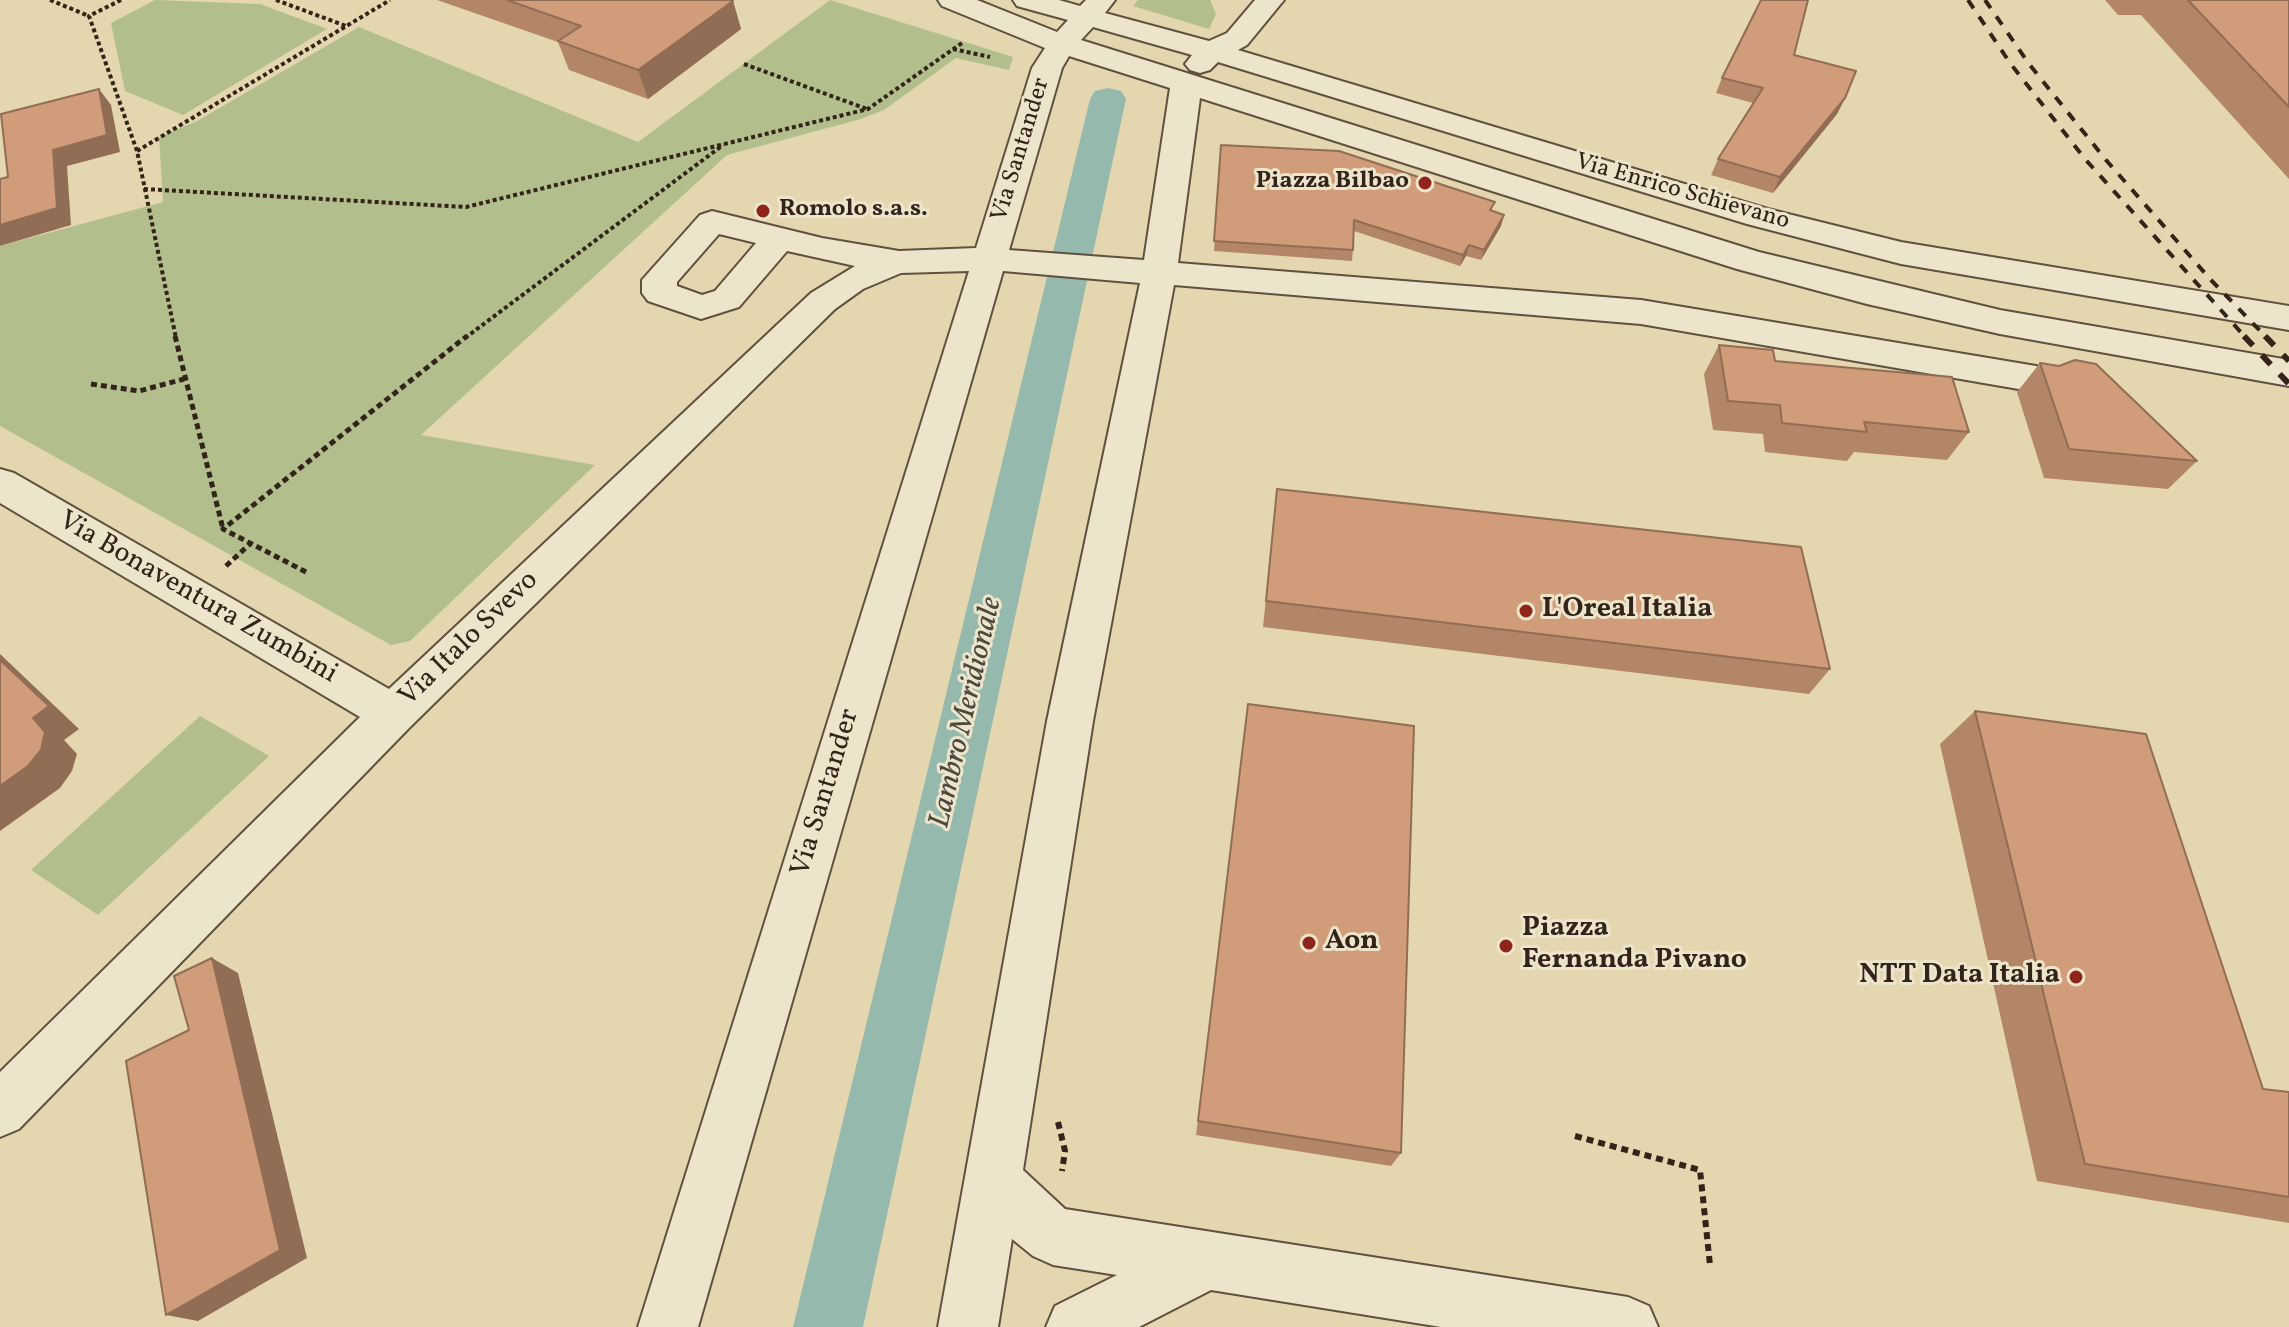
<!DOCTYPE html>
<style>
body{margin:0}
canvas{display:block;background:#e4d7af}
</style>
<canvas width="2289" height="1327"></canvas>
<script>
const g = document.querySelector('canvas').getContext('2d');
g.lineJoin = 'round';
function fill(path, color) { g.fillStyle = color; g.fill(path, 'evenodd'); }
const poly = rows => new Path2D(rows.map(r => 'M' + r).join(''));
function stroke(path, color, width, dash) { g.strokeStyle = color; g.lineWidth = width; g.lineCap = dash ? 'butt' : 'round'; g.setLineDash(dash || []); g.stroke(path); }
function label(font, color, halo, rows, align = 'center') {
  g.font = font + ' Vollkorn,serif'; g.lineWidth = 6; g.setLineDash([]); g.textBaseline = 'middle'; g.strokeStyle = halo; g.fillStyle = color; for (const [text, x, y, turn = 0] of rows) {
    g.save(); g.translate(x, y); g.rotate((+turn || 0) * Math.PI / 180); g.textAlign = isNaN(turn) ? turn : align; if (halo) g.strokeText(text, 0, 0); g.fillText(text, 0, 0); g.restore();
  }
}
fill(poly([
 [155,0,260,4,327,29,183,115,125,91,111,23],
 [830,0,1013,57,1009,70,956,58,884,110,861,119,727,155,421,435,595,465,410,641,391,645,0,426,0,246,163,202,159,137,197,121,359,27,638,142],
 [1138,0,1210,0,1216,14,1209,29,1133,6],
 [200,716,269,756,98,915,31,870]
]), '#b2bf8c');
fill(poly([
 [1108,88,1121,91,1126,99,863,1327,793,1327,1090,99,1095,91,1108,88]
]), '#95b9ad');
const minor = poly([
 [938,0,977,0,1057,32,1068,20,1017,6,1013,0,1059,0,1080,6,1086,0,1115,0,1105,13,1209,41,1227,33,1255,0,1284,0,1247,45,1238,50,1768,209,1901,242,2289,306,2289,330,1901,264,1747,224,1218,62,1210,70,1200,73,1190,70,1185,64,1192,55,1093,27,1081,40,1759,252,2000,310,2289,360,2289,386,2000,334,1867,304,1737,269,1200,98,1178,263,1641,300,2036,366,2049,370,2055,379,2049,388,2036,392,1641,324,1174,285,1093,721,1023,1170,1065,1209,1628,1297,1649,1306,1658,1327,1441,1327,1211,1290,1139,1327,1046,1327,1055,1306,1117,1275,1053,1265,1033,1256,1012,1239,998,1327,938,1327,1047,721,1140,283,1003,271,698,1327,638,1327,969,271,901,273,863,289,835,309,409,728,19,1129,0,1137,0,1072,360,717,0,503,0,469,14,473,389,689,811,293,855,266,787,251,739,307,701,319,648,301,642,293,642,280,700,215,712,211,822,238,899,251,976,248,1032,68,1045,48,942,6,938,0],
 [1069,56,1170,88,1144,260,1009,250,1062,68,1069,56],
 [719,234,756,243,715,291,702,295,677,286,677,282,719,234]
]);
stroke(minor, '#5f503f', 4);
stroke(poly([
 [50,0,89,16],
 [121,0,89,16,137,151,176,338],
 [276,0,346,26],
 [953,49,990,57],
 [744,64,867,109],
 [137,151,390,0],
 [144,189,466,207,868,109,962,43],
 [465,338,723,145]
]), '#33231a', 4, [4, 3]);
stroke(poly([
 [175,336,223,529],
 [91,384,139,391,184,379],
 [226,566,251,543],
 [306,572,223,529,467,336]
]), '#33231a', 5, [6, 4]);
stroke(poly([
 [1058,1122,1065,1151,1062,1171],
 [1575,1136,1700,1170,1710,1265]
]), '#33231a', 6, [7, 5]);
fill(minor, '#ede5cb');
stroke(poly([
 [1968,0,2010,63,2085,159,2246,338],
 [1985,0,2029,64,2106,160,2211,280,2267,338]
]), '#33231a', 4, [10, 10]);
stroke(poly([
 [2244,336,2289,384],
 [2265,336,2289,361]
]), '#33231a', 6, [13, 13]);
fill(poly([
 [437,0,732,0,733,1,741,29,648,99,569,70,558,42],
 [2105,0,2289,0,2289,179,2141,15,2118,15],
 [1794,55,1845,98,1837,114,1773,193,1711,175,1718,159,1753,103,1716,93,1722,78],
 [1221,145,1493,211,1504,215,1501,226,1481,260,1466,256,1460,266,1354,231,1353,250,1352,261,1214,251],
 [1719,345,1775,361,1969,432,1947,460,1854,452,1847,461,1765,452,1763,434,1713,430,1704,374],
 [2040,363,2197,461,2168,489,2044,478,2017,392],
 [1277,489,1830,669,1809,694,1263,627],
 [1248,704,1401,1153,1391,1166,1196,1135],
 [1975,711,2263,1089,2289,1092,2289,1223,2037,1181,1940,744]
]), '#b38668');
fill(poly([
 [733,1,741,29,648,99,638,70],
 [99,89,111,105,120,152,67,166,71,225,0,246,0,225],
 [1845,98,1837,114,1773,193,1780,177],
 [1504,215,1501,226,1481,260,1484,250],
 [1469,245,1466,256,1460,266,1463,255],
 [0,654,79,729,64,740,77,754,72,771,60,788,0,831,0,786,33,718,0,660],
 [212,958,238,973,307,1258,198,1321,166,1315]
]), '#926d55');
const building = poly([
 [507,0,732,0,733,1,638,70,558,41,581,26,507,0],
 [1761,0,1808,0,1794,55,1856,71,1845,98,1780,177,1718,159,1763,88,1722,78,1761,0],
 [2188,0,2289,0,2289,107,2188,0],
 [99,89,107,135,53,150,57,208,0,225,0,179,8,177,1,114,99,89],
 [1221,145,1339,151,1495,202,1490,210,1504,215,1484,250,1469,245,1463,255,1354,220,1353,250,1214,241,1221,145],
 [1719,345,1773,350,1775,361,1952,377,1969,432,1864,422,1867,432,1782,423,1780,405,1728,401,1719,345],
 [2075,360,2096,364,2197,461,2069,449,2040,363,2059,366,2075,360],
 [1277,489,1801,547,1830,669,1266,601,1277,489],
 [0,660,49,706,33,718,45,732,41,750,28,766,0,786,0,660],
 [1248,704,1414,726,1401,1153,1198,1121,1248,704],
 [1975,711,2146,734,2263,1089,2289,1092,2289,1197,2085,1164,1975,711],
 [212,958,280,1250,166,1315,126,1061,189,1030,174,976,212,958]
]);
fill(building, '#d09c79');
stroke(building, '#926d55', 2);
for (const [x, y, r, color] of [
 [1425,183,8,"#8f2418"],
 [763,211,8,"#8f2418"],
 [1526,611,8,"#8f2418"],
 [1309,943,8,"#8f2418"],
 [1506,946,8,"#8f2418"],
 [2076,977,8,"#8f2418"]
]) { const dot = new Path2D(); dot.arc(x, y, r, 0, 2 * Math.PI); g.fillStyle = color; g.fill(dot); stroke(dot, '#ede5cb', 3); }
label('24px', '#33231a', '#ede5cb', [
 ["Via Santander",1022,150,-73],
 ["Via Enrico Schievano",1682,193,16]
]);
label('bold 24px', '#33231a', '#ede5cb', [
 ["Piazza Bilbao",1409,183],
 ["Romolo s.a.s.",779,211,"left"]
], 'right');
label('28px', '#33231a', '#ede5cb', [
 ["Via Bonaventura Zumbini",197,599,30],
 ["Via Italo Svevo",470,640,-44],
 ["Via Santander",827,793,-73]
]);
label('bold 28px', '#33231a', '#ede5cb', [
 ["L'Oreal Italia",1542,611],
 ["Piazza",1522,930],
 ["Fernanda Pivano",1522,962],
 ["Aon",1325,943],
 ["NTT Data Italia",2060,977,"right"]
], 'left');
label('italic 30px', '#4c483f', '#ede5cb', [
 ["Lambro Meridionale",968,713,-77]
]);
</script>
